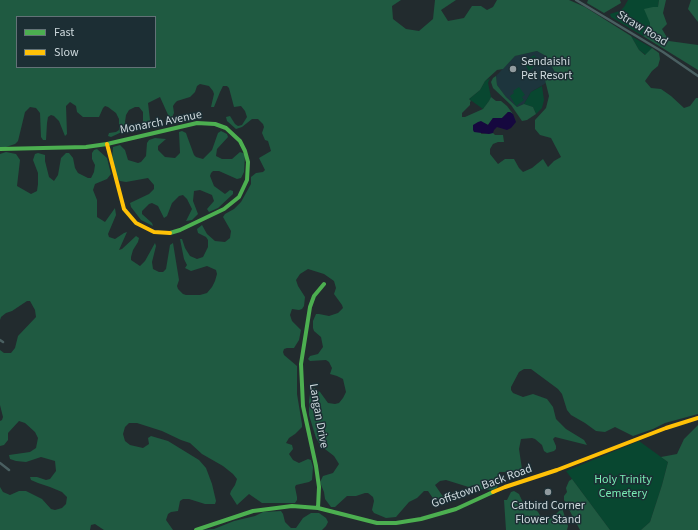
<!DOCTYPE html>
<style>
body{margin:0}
#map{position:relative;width:698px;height:530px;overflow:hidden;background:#222b2e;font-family:"Source Sans 3",sans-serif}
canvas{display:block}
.legend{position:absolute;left:16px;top:16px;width:140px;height:52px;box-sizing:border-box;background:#1c2e34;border:1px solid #637277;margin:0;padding:5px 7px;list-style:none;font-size:12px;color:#cdd8dc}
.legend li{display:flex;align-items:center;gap:8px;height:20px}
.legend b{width:20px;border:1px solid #637277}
</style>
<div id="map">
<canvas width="698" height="530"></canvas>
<ul class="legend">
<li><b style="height:5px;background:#4caf50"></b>Fast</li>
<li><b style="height:5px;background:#ffc107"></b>Slow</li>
</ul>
</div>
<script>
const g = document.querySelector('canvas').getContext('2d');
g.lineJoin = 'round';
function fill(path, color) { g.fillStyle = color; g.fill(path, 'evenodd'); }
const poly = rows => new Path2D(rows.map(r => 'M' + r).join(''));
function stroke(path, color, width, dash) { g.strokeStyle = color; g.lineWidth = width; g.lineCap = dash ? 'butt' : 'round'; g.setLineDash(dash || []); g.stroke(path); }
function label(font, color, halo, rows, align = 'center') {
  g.font = font + ' "Source Sans 3",sans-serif'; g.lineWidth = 3; g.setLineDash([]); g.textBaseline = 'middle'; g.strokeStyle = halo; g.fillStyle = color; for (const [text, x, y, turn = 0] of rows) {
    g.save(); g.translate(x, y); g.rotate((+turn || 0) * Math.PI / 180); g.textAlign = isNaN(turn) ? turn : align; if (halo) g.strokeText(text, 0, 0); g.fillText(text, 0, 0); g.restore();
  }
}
fill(poly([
 [537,51,546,56,556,74,545,80,546,83,531,92,524,104,517,107,506,97,497,85,496,76,515,56]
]), '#1d353d');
fill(poly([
 [628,0,659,0,658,7,653,7,650,33,643,36,611,17,610,14,620,11,624,7],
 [631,36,652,48,646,55,639,50],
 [534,55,540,61,529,71,524,62],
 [490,78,488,83,491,97,489,101,483,109,469,99,480,90,485,81],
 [542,86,544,100,542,108,536,114,533,107,524,104,531,92],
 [519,87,525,95,522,97,524,100,516,106,510,96,514,93,513,91],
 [639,441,668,462,662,485,650,522,641,530,610,530,566,471]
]), '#084730');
fill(poly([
 [0,0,401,0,392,6,393,19,406,29,419,31,433,19,435,0,456,0,441,10,448,21,464,18,472,6,481,6,487,10,493,7,497,0,569,0,585,7,631,36,639,50,645,55,652,48,659,53,660,59,658,66,652,71,645,81,651,88,661,89,671,96,684,108,690,106,696,98,698,98,698,414,665,423,653,429,633,436,615,427,605,432,596,431,585,423,571,415,567,410,562,394,558,389,531,369,524,369,519,372,511,387,511,390,513,393,523,397,533,394,547,399,553,407,556,419,566,429,584,440,587,445,555,437,553,439,556,446,556,449,554,451,547,453,544,451,542,445,535,439,532,438,521,439,519,449,522,469,518,478,505,472,499,472,498,485,497,488,494,490,475,489,446,480,440,481,435,485,444,498,440,503,437,504,428,491,424,491,417,498,409,502,396,517,386,518,374,513,372,510,374,501,373,497,368,493,365,493,356,496,347,496,335,507,331,507,325,499,324,492,320,482,323,476,333,473,339,464,334,456,321,446,316,438,309,415,309,401,310,394,314,388,320,392,328,403,335,404,339,403,343,398,346,392,343,379,337,376,330,374,332,368,329,362,326,360,310,361,308,359,310,356,318,354,323,347,321,337,314,331,313,328,313,321,316,314,319,314,329,316,338,313,343,308,342,305,334,294,336,288,334,281,324,274,308,269,300,274,296,280,298,286,305,297,304,306,302,309,299,310,292,309,290,315,292,321,301,330,299,340,294,348,287,348,284,349,283,352,284,355,297,366,297,394,302,424,302,427,295,434,289,438,286,443,292,445,293,449,289,454,293,460,299,463,308,459,311,460,313,467,312,480,309,482,296,485,295,487,297,497,297,500,295,503,262,503,249,494,237,505,230,494,231,491,235,485,237,479,233,474,223,466,202,454,190,443,181,440,162,431,137,423,129,423,125,427,123,434,125,441,130,445,143,448,149,444,148,438,151,436,168,441,199,460,206,468,212,484,216,501,215,504,205,504,189,499,183,499,180,501,178,511,171,512,168,514,166,520,173,530,104,530,95,524,91,525,90,530,0,530,0,487,3,492,10,495,19,491,26,491,42,499,51,509,55,510,62,508,66,504,67,497,62,492,50,487,38,483,31,480,30,477,37,477,46,480,50,479,56,471,55,461,41,457,26,462,16,461,10,459,9,455,30,452,36,448,38,438,35,432,25,423,19,421,8,433,8,440,4,445,0,446,0,421,2,420,3,417,0,405,0,350,4,353,11,353,15,348,18,336,36,317,35,310,30,301,27,301,12,311,6,313,1,317,0,320,0,154,6,152,16,154,20,160,17,186,31,194,37,191,38,184,38,173,33,160,35,154,38,153,45,155,45,161,49,177,54,181,58,175,61,158,66,153,69,153,73,158,75,168,78,173,88,178,91,178,94,172,95,165,92,159,92,153,94,150,97,149,107,158,111,174,107,179,95,184,93,190,97,200,97,217,105,222,115,208,116,215,108,234,109,237,115,239,124,233,127,232,119,250,122,249,136,236,139,238,138,242,133,250,131,257,131,260,140,266,145,261,155,243,156,246,152,262,153,269,159,272,163,272,166,269,170,245,173,243,179,280,177,286,178,289,183,294,186,295,200,295,207,293,212,287,215,281,217,274,216,270,207,266,191,271,185,268,187,265,184,259,180,239,182,239,185,248,190,256,197,259,203,257,208,247,208,240,206,237,198,233,197,229,202,225,207,234,215,241,225,242,230,238,231,231,223,217,225,214,234,209,241,202,251,184,251,177,256,173,263,172,265,170,259,158,271,151,268,141,265,140,262,133,264,127,263,124,258,119,252,119,242,127,236,129,227,121,226,117,230,116,235,124,238,126,242,125,247,117,245,111,241,106,234,107,229,88,227,86,223,86,220,92,214,107,211,107,214,94,213,91,209,86,200,84,197,86,195,92,190,97,177,101,175,103,173,106,174,113,171,119,169,117,160,97,148,103,150,120,149,126,146,127,143,126,143,112,139,107,135,107,129,110,126,115,125,122,127,127,126,130,111,137,108,136,109,133,116,132,119,130,119,119,116,113,108,107,105,106,103,108,99,117,83,117,77,112,76,106,70,102,66,106,67,134,65,136,59,121,54,116,51,115,48,117,47,123,46,140,43,140,41,137,40,113,36,108,30,107,25,112,18,141,15,144,6,147,0,147],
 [17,17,155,17,155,67,17,67],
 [537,51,546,56,556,74,545,80,549,96,546,108,535,120,535,129,540,135,551,138,561,157,554,161,548,167,543,159,532,168,523,172,519,168,514,159,505,159,498,164,490,154,490,149,493,144,498,142,504,142,503,135,495,135,493,133,481,134,484,123,488,125,493,118,502,118,508,112,510,112,513,114,507,106,501,101,496,101,491,97,489,101,483,109,465,117,462,117,462,113,470,105,470,102,471,101,469,99,480,90,485,81,497,70,503,69,515,56],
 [588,0,620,0,621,3,604,13,587,3],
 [659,0,666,0,663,13,667,24,662,29,669,41,698,45,698,70,643,36,650,32,650,23,644,9,653,7,658,7],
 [691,0,698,0,698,22,688,9],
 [496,76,497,85,506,97,517,107,524,104,533,107,536,114,527,120,522,121,511,105,493,88,491,82,493,78],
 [182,131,186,133,187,136,194,155,196,157,203,159,212,150,218,133,221,131,227,134,228,137,217,149,216,156,222,159,232,159,240,152,243,153,245,155,244,172,241,178,237,179,219,171,213,171,211,173,210,176,214,186,225,194,230,190,233,191,233,194,218,208,209,212,207,209,214,201,212,195,200,190,194,191,193,201,198,214,192,220,186,221,192,209,187,199,183,195,179,196,172,203,167,216,164,218,158,206,152,203,149,204,142,211,142,214,152,223,153,226,141,220,131,207,130,203,149,194,154,189,154,185,148,178,126,182,120,181,116,176,112,159,113,147,120,145,125,150,128,160,138,163,141,162,146,156,147,143,149,140,155,138,166,139,158,146,158,150,165,157,175,158,180,153,179,132],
 [698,425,698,530,641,530,650,522,662,485,668,462,661,457,677,454,684,439],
 [572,479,610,530,580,530,564,500,564,496,567,492,566,488,569,481],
 [514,491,519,494,526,509,536,510,538,512,542,519,547,520,552,518,562,508,568,526,567,530,506,530,504,500,507,500,511,492],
 [281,511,283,514,285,522,291,528,296,528,303,518,311,513,319,513,326,518,328,522,326,526,322,530,200,530,214,529,234,521,255,516,263,512]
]), '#1f5a41');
fill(poly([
 [508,112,510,112,513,114,516,122,511,128,507,130,497,127,494,130,493,133,489,134,474,132,473,130,473,125,478,122,481,121,488,125,493,118,502,118]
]), '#16083f');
stroke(poly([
 [576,0,663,52,698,76],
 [0,340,3,342],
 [0,463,9,470]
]), '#4a5f61', 2.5);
stroke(poly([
 [0,149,86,147,107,144,197,123,215,124,226,128,240,141,245,151,248,162,247,180,239,197,224,209,180,230,170,233],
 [318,508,319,487,316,466,303,406,301,364,310,307,314,296,324,284],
 [196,530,253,511,292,506,318,508,377,523,396,523,421,519,456,509,493,492]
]), '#4caf50', 4);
stroke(poly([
 [107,144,124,209,136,223,154,232,170,233],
 [493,492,505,487,557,470,666,428,698,418]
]), '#ffc107', 4);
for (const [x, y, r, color] of [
 [513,69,4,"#919b9f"],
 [548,492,4,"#919b9f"]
]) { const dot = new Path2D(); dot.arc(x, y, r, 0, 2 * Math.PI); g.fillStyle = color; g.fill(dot); stroke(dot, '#1c2e34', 1.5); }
label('12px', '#cdd8dc', '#1c2e34', [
 ["Straw Road",642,29,31],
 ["Monarch Avenue",161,123,-11],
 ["Langan Drive",318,416,80],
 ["Goffstown Back Road",482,487,-20]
]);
label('12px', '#cdd8dc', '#1c2e34', [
 ["Sendaishi",521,62],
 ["Pet Resort",521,76],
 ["Catbird Corner",548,506,"center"],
 ["Flower Stand",548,520,"center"]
], 'left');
label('12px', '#78ecb4', '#1c2e34', [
 ["Holy Trinity",623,480],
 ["Cemetery",623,494]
]);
</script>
